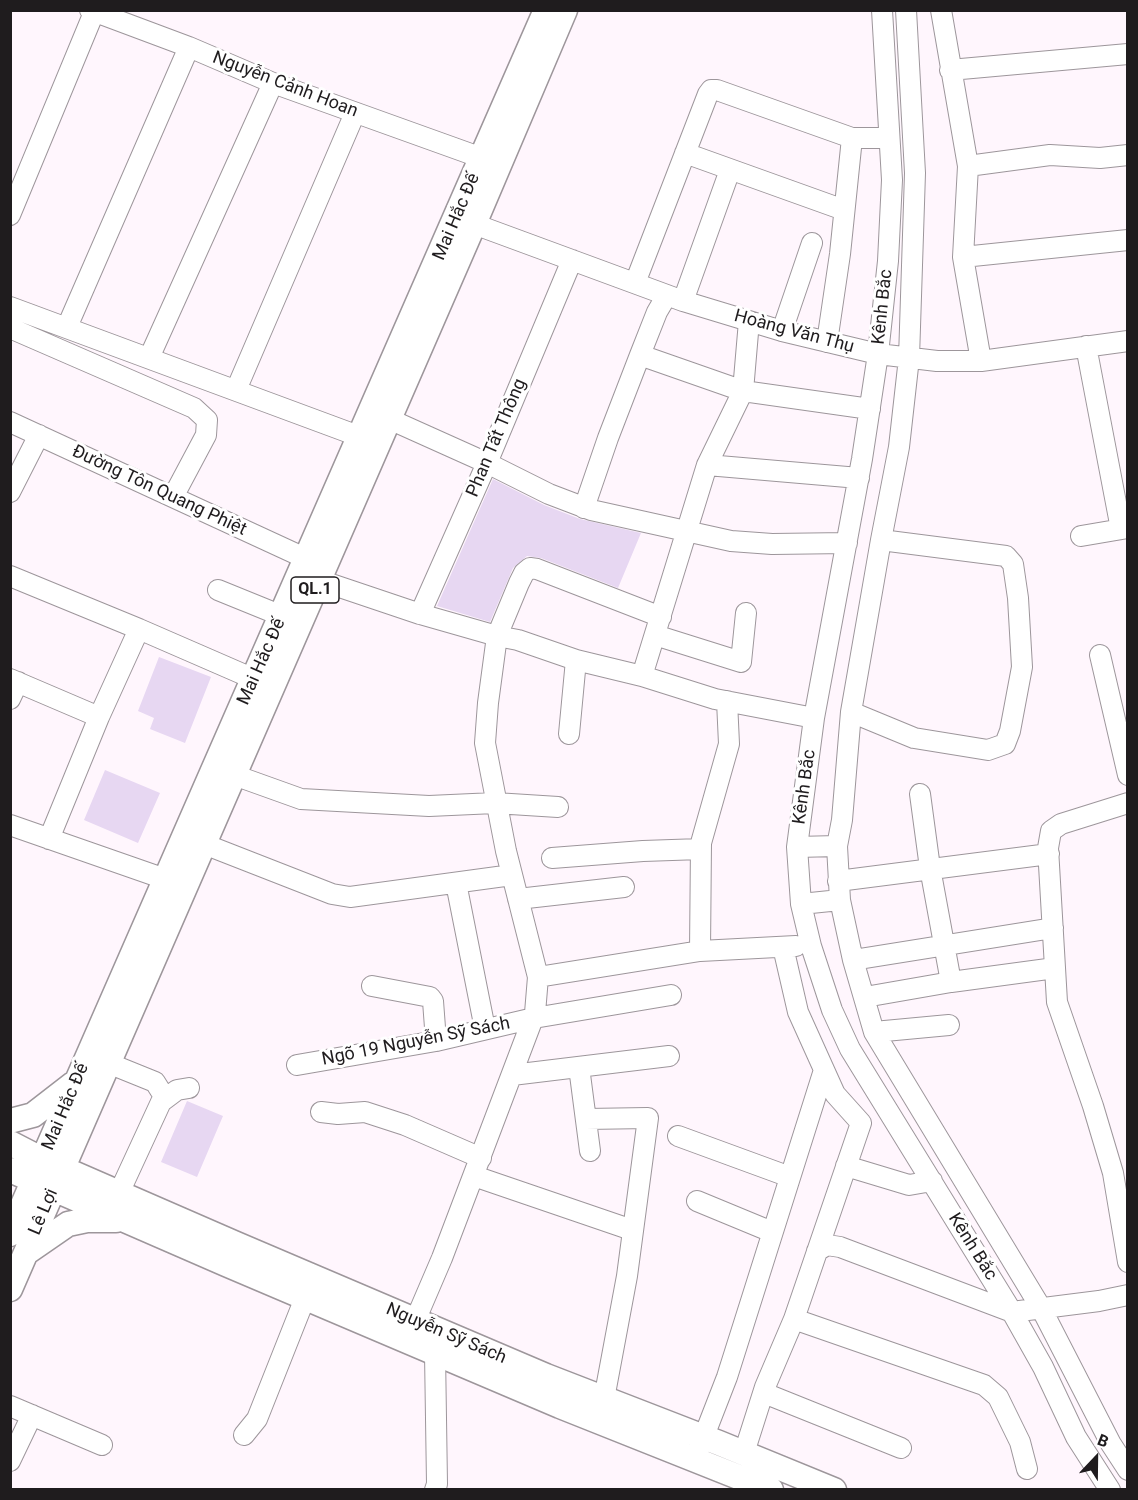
<!DOCTYPE html>
<meta charset="utf-8">
<style>
body{margin:0}
#map{position:relative;width:1138px;height:1500px;overflow:hidden;background:#fff6fd;font-family:Roboto,sans-serif}
canvas{display:block}
.frame{position:absolute;inset:0;border:12px solid #1f1c1e;pointer-events:none}
.north{position:absolute;left:1066px;top:1428px;width:60px;height:60px;-webkit-text-stroke:4px #fff;paint-order:stroke;rotate:22deg;font-size:16px;font-weight:700;line-height:24px;text-align:center;color:#1f1c1e}
.north::after{content:'';display:block;margin:auto;width:21px;height:27px;background:#1f1c1e;clip-path:polygon(50% 0,100% 100%,50% 72%,0 100%)}
</style>
<div id="map">
<canvas width="1138" height="1500"></canvas>
<div class="frame"></div>
<div class="north">B</div>
</div>
<script>
const g = document.querySelector('canvas').getContext('2d');
g.lineJoin = 'round';
function fill(path, color) { g.fillStyle = color; g.fill(path, 'evenodd'); }
const poly = rows => new Path2D(rows.map(r => 'M' + r).join(''));
function stroke(path, color, width, dash) { g.strokeStyle = color; g.lineWidth = width; g.lineCap = dash ? 'butt' : 'round'; g.setLineDash(dash || []); g.stroke(path); }
function label(font, color, halo, rows, align = 'center') {
  g.font = font + ' Roboto,sans-serif'; g.lineWidth = 6; g.setLineDash([]); g.textBaseline = 'middle'; g.strokeStyle = halo; g.fillStyle = color; for (const [text, x, y, turn = 0] of rows) {
    g.save(); g.translate(x, y); g.rotate((+turn || 0) * Math.PI / 180); g.textAlign = isNaN(turn) ? turn : align; if (halo) g.strokeText(text, 0, 0); g.fillText(text, 0, 0); g.restore();
  }
}
fill(poly([
 [493,479,544,505,580,519,641,533,618,588,541,558,527,556,513,568,490,622,437,606],
 [159,657,211,677,185,743,150,729,154,718,138,711],
 [105,770,160,793,138,843,84,820],
 [187,1101,223,1116,197,1177,161,1162]
]), '#e7d7f2');
const minor = poly([
 [90,10,189,47,273,83,482,158],
 [882,10,892,180,888,261,878,354,862,459,814,718,797,847,801,904,811,946,832,1010,850,1049,1012,1312,1043,1367,1076,1437,1110,1490],
 [906,10,915,173,909,358,899,447,881,540,851,712,842,820,837,846,840,900,853,960,874,1032,1041,1308,1111,1444,1128,1470],
 [941,10,968,166,963,257,981,361],
 [950,70,1128,54],
 [685,153,844,210],
 [968,166,1050,155,1100,158,1128,155],
 [10,215,95,10],
 [474,224,683,301,782,331,878,354,937,361,981,361,1128,341],
 [963,257,1128,240],
 [635,283,708,94,711,90,717,90,852,138,889,138],
 [683,301,730,170],
 [10,307,361,437],
 [67,327,189,47],
 [10,328,194,408,207,420,206,435,173,497],
 [782,331,812,243],
 [827,342,840,254,852,138],
 [1086,346,1121,529],
 [640,355,743,391,870,409],
 [149,358,273,83],
 [236,390,355,113],
 [389,419,487,463,549,494,591,510,731,541,772,544,847,543],
 [10,422,307,559],
 [707,465,859,478],
 [10,492,39,435],
 [584,508,608,438,640,355,657,312,667,295],
 [1081,536,1128,528],
 [10,576,139,629,99,717,49,839],
 [319,580,420,614,497,636,518,640,576,660,642,676,715,699,814,718],
 [218,590,282,616],
 [420,614,487,463,572,260],
 [139,629,254,679],
 [655,635,741,662,746,613],
 [1100,655,1128,775],
 [642,676,707,465,743,391,749,321],
 [10,679,99,717],
 [10,699,18,682],
 [851,712,914,738,988,750,1005,744,1010,731,1022,667,1018,598,1013,564,1006,556,881,540],
 [569,734,576,660],
 [234,775,301,799,429,806,495,803,558,807],
 [920,794,930,868,951,982],
 [1128,803,1061,824,1051,831,1048,848,1057,1002,1093,1106,1113,1173,1128,1262],
 [10,825,165,879],
 [204,844,332,894,350,897,512,875],
 [797,847,837,846],
 [552,858,643,851,701,849],
 [838,881,1049,854],
 [456,883,485,1029],
 [518,899,624,887],
 [801,904,840,900],
 [700,951,701,843,729,744,727,701],
 [853,960,1053,928],
 [538,977,700,951,796,946],
 [372,986,430,997,433,1001,436,1041],
 [865,997,951,982,1055,968],
 [874,1032,949,1025],
 [108,1063,155,1082,165,1098],
 [297,1065,436,1041,534,1018,671,995],
 [579,1067,590,1151],
 [512,1075,669,1056],
 [321,1112,338,1114,365,1112,405,1125,481,1158],
 [586,1119,648,1118,627,1276,604,1399],
 [678,1136,790,1177],
 [846,1166,909,1185,932,1181],
 [474,1176,632,1230],
 [119,1193,161,1102,177,1090,189,1088],
 [697,1201,772,1232],
 [817,1251,827,1245,840,1247,1012,1312,1099,1301,1128,1295],
 [794,1319,984,1385,998,1397,1020,1442,1027,1469],
 [415,1321,442,1258,535,1013,538,977,506,851,485,743,488,703,497,636,519,583,524,573,530,568,537,569,661,617],
 [435,1353,437,1484,435,1490],
 [765,1387,769,1395,901,1448],
 [10,1406,102,1445],
 [244,1435,257,1419,305,1298],
 [699,1449,727,1377,824,1070],
 [744,1453,765,1387,794,1319,861,1123,835,1094,798,1012,783,947],
 [10,1461,32,1415]
]);
const major = poly([
 [10,1121,33,1115,73,1084],
 [10,1143,43,1160,236,1244,546,1376,719,1443,834,1490],
 [10,1170,226,1264,560,1406,771,1490],
 [10,1234,546,10],
 [26,1253,68,1224,87,1220,116,1220],
 [10,1289,474,224,565,10]
]);
stroke(minor, '#9d969b', 22);
stroke(major, '#9d969b', 27);
stroke(minor, '#fff', 20);
stroke(major, '#fff', 24);
for (const [x, y, w] of [
 [315,590,48]
]) { const box = new Path2D(); box.roundRect(x - w / 2, y - 13, w, 26, 4.5); g.fillStyle = '#fff'; g.fill(box); stroke(box, '#1f1c1e', 1.5); }
label('bold 16px', '#1f1c1e', null, [
 ["QL.1",315,590]
]);
label('18px', '#1f1c1e', '#fff', [
 ["Nguyễn Cảnh Hoan",285,85,21],
 ["Mai Hắc Đế",457,217,-67],
 ["Kênh Bắc",883,307,-84],
 ["Hoàng Văn Thụ",794,332,15],
 ["Phan Tất Thông",497,438,-67],
 ["Đường Tôn Quang Phiệt",159,491,25],
 ["Mai Hắc Đế",262,662,-66],
 ["Kênh Bắc",805,787,-82],
 ["Ngõ 19 Nguyễn Sỹ Sách",416,1042,-11],
 ["Mai Hắc Đế",66,1107,-67],
 ["Lê Lợi",44,1212,-67],
 ["Kênh Bắc",972,1247,58],
 ["Nguyễn Sỹ Sách",446,1334,23]
]);
</script>
